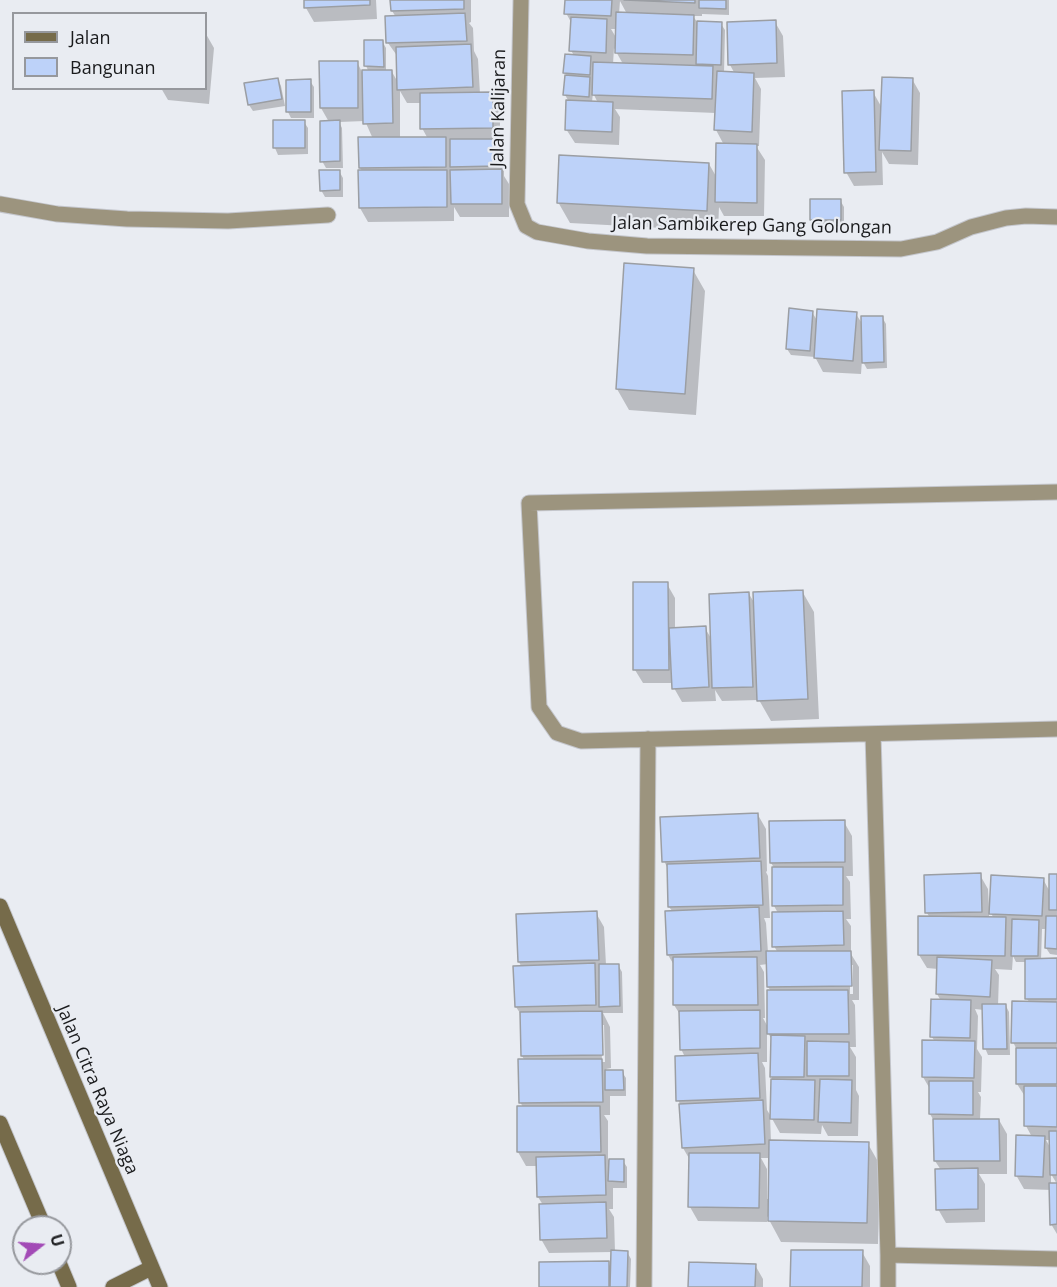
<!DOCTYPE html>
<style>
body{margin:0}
#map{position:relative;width:1057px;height:1287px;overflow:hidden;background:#e9ecf2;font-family:"Open Sans",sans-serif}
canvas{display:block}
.legend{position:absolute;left:12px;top:12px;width:195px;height:78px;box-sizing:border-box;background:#e9ecf2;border:2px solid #96989d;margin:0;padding:8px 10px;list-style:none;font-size:18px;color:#1a1b1d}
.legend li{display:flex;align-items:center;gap:12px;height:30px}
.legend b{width:30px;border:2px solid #96989d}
.north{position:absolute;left:12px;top:1215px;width:60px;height:60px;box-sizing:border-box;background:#e9ecf2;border:2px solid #96989d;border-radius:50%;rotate:73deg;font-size:16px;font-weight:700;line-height:24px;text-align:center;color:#1a1b1d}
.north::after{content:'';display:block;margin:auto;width:21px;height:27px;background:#a24ab6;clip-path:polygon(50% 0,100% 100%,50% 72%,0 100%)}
</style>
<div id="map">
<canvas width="1057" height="1287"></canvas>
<ul class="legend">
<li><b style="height:8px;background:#766b4a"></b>Jalan</li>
<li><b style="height:16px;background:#bdd2f9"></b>Bangunan</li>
</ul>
<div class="north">U</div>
</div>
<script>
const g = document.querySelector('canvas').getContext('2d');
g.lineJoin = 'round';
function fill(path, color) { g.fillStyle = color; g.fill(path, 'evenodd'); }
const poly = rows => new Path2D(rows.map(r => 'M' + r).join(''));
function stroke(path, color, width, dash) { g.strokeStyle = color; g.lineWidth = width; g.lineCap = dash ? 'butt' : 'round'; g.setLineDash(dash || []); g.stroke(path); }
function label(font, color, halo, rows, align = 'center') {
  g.font = font + ' "Open Sans",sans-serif'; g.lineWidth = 4.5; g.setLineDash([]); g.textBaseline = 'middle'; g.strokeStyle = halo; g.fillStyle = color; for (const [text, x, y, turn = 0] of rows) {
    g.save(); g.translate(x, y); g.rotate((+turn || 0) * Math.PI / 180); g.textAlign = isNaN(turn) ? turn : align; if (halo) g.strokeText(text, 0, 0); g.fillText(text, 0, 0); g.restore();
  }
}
fill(poly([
 [305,0,376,0,377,19,314,22,306,8],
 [392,0,471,0,471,22,469,23,473,28,474,51,478,59,480,94,492,94,500,108,500,142,497,142,504,154,504,176,509,184,509,217,460,217,454,207,454,221,368,222,360,208,363,172,360,168,373,139,365,121,339,122,342,128,343,168,326,168,322,161,329,122,321,108,321,62,357,62,362,72,369,72,366,66,382,41,386,48,386,72,392,72,399,84,398,57,388,43,387,17,396,17,392,11],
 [400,91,407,103,422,103,422,128,428,139,400,139],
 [567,0,729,0,729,15,702,14,702,16,693,16,697,22,721,24,725,30,724,73,735,74,730,65,775,22,783,36,785,77,755,78,761,89,759,146,756,146,765,160,764,216,724,216,719,207,718,231,570,223,558,202,709,164,717,178,724,145,716,130,716,113,615,109,620,117,619,145,575,143,566,129,568,100,565,95,567,77,565,73,574,56,571,50,572,24,566,13],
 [620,1,627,14,619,14],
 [611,29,617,29,617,39],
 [614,48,623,64,613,64],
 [593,93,598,103,592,102],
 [206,34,214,48,209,104,168,100,161,88,206,88],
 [278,79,281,86,285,106,253,111,249,105,246,85],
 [912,79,920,93,918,165,889,164,882,152,883,185,854,186,846,172,873,92,882,108],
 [310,81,314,87,314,118,291,118,288,112],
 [274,122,304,122,308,128,308,154,278,155,275,148],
 [339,171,343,178,343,197,325,197,321,190],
 [840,200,844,207,844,226,815,226,812,220],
 [693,270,705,291,696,415,629,410,617,389],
 [812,312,818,322,856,314,863,325,882,317,886,324,887,368,867,369,862,360,861,374,823,372,815,357,791,355,787,349],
 [667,584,675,598,675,629,705,628,712,640,749,594,755,604,802,591,814,612,819,719,771,721,759,700,722,701,715,690,716,701,682,702,674,688,673,683,643,683,635,670],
 [758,815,766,829,767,871,766,872,768,876,770,918,764,918,766,923,768,953,778,953,774,946,778,913,774,906,775,869,771,863,844,822,852,836,853,876,846,876,850,882,851,919,846,919,851,926,851,954,859,967,859,1000,852,1000,855,1005,856,1047,850,1047,856,1057,856,1090,859,1096,858,1136,828,1136,822,1125,821,1134,780,1133,770,1115,771,1142,868,1144,880,1165,878,1244,781,1242,767,1216,767,1222,698,1221,690,1207,690,1160,683,1148,681,1106,678,1100,685,1057,681,1049,681,1016,674,1005,674,965,668,955,673,912,669,907,668,869,664,861],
 [768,964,768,987,771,991,769,1029,763,1018,765,1018,764,972,760,965],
 [850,965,853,965,853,994,850,994],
 [767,1031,772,1040,772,1118,767,1110,765,1068,762,1062,767,1062],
 [761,1158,770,1158,770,1199,767,1199,767,1169],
 [980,875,988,889,989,907,1043,879,1050,892,1057,875,1057,955,1050,954,1046,948,1047,929,1042,929,1041,960,1057,960,1057,1184,1051,1174,1051,1185,1057,1185,1057,1234,1051,1224,1051,1190,1024,1189,1016,1175,1032,1137,1026,1126,1026,1098,1017,1084,1017,1050,1013,1042,1030,1003,1027,999,1026,962,1016,962,1013,956,1012,970,995,969,999,975,998,1006,1006,1006,1009,1012,1010,1055,988,1055,985,1048,984,1010,975,1009,978,1016,977,1049,982,1057,981,1092,978,1092,981,1097,980,1120,999,1120,1007,1134,1007,1174,979,1174,985,1184,985,1222,946,1223,938,1209,941,1170,935,1161,934,1121,930,1114,930,1089,923,1077,935,1042,932,1037,941,1001,937,994,938,969,927,968,919,955,930,918,927,913],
 [989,909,994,919,989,919],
 [1046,1140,1051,1140,1051,1149],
 [596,913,604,927,606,965,618,965,622,972,623,1013,603,1013,610,1027,611,1068,606,1069,608,1072,622,1072,626,1078,626,1096,610,1096,610,1115,604,1115,608,1121,608,1160,623,1161,627,1167,627,1188,613,1188,613,1209,609,1209,614,1217,615,1252,627,1252,631,1259,630,1287,541,1287,608,1262,612,1270,613,1252,549,1253,541,1239,543,1205,538,1197,538,1166,526,1166,518,1152,523,1107,520,1102,525,1061,522,1056,522,1016,516,1007,522,968,519,962],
 [601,1025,604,1025,605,1062,602,1062],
 [862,1252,870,1266,870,1287,791,1287],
 [755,1265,763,1279,763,1287,690,1287]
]), '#0003');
const building = poly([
 [304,0,370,0,370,5,304,8,304,0],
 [390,0,464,0,464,9,391,11,390,0],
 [565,0,612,0,611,16,564,14,565,0],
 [624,0,695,0,695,3,624,0],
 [699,0,726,0,726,9,699,8,699,0],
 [616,12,694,15,693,55,615,53,616,12],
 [465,13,467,41,386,43,385,16,465,13],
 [571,17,607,19,606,53,569,51,571,17],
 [776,20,777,63,728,65,727,22,776,20],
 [697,21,722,22,721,65,696,64,697,21],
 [364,40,383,40,384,67,364,66,364,40],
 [471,44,473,87,397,90,396,47,471,44],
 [565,54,591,56,590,75,563,73,565,54],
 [319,61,358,61,358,108,320,108,319,61],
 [593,62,713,66,712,99,592,95,593,62],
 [362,70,392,70,393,123,363,124,362,70],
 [717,71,754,73,752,132,714,130,717,71],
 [565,75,590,77,589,97,563,95,565,75],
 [882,77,913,78,911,151,879,150,882,77],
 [278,78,282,99,248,105,244,83,278,78],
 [311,79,311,112,286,112,286,80,311,79],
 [874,90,876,172,844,173,842,91,874,90],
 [493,92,493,128,420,129,420,93,493,92],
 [566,100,613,102,612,132,565,130,566,100],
 [273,120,305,120,305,148,273,148,273,120],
 [340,120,340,161,320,162,320,121,340,120],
 [358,137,446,137,446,167,359,168,358,137],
 [450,139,497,139,497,166,450,167,450,139],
 [716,143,757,144,757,203,715,202,716,143],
 [559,155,709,163,707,211,557,203,559,155],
 [502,169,502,204,451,204,450,170,502,169],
 [319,170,340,170,340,190,320,191,319,170],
 [358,170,447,170,447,207,359,208,358,170],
 [810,199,841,199,841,220,810,220,810,199],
 [624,263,694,268,685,394,616,389,624,263],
 [789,308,813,311,810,351,786,349,789,308],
 [817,309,857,312,853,361,814,358,817,309],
 [861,316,883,316,884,362,862,363,861,316],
 [633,582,668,582,669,670,633,670,633,582],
 [803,590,808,699,757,701,753,592,803,590],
 [749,592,753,687,712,688,709,594,749,592],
 [706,626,709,687,672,689,669,628,706,626],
 [758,813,760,858,662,862,660,817,758,813],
 [845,820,845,862,770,863,769,821,845,820],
 [761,861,763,905,668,907,667,864,761,861],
 [772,867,843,867,843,905,772,906,772,867],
 [981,873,982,912,925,913,924,875,981,873],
 [1049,874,1057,874,1057,910,1049,910,1049,874],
 [991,875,1044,878,1042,916,989,914,991,875],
 [759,907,761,951,667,955,665,911,759,907],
 [597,911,599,960,518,962,516,914,597,911],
 [843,911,844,945,772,947,772,912,843,911],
 [918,916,1006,917,1005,956,918,955,918,916],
 [1046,916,1057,916,1057,949,1045,948,1046,916],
 [1012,919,1039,920,1038,956,1011,956,1012,919],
 [766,951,851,951,852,986,767,987,766,951],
 [673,957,757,957,758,1005,673,1005,673,957],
 [937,957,992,960,990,997,936,994,937,957],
 [1057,958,1057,999,1025,999,1025,959,1057,958],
 [595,963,596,1005,515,1007,513,966,595,963],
 [599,964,619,964,620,1006,599,1007,599,964],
 [767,990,848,990,849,1034,767,1034,767,990],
 [931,999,971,1000,970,1038,930,1037,931,999],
 [1012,1001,1057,1002,1057,1043,1011,1043,1012,1001],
 [982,1004,1006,1004,1007,1049,983,1049,982,1004],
 [760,1010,760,1048,680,1050,679,1011,760,1010],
 [602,1011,603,1055,521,1056,520,1012,602,1011],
 [771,1035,805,1036,804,1077,770,1077,771,1035],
 [922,1040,975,1041,974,1078,922,1077,922,1040],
 [807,1041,849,1042,849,1076,807,1076,807,1041],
 [1016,1048,1057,1048,1057,1084,1016,1084,1016,1048],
 [758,1053,760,1098,676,1101,675,1056,758,1053],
 [518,1059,602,1059,603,1102,519,1103,518,1059],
 [605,1070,623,1070,624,1090,605,1090,605,1070],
 [771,1079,815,1080,814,1120,770,1119,771,1079],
 [820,1079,852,1080,851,1123,818,1122,820,1079],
 [929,1081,973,1081,973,1115,929,1114,929,1081],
 [1024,1086,1057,1086,1057,1127,1024,1126,1024,1086],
 [763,1100,765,1144,682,1148,679,1104,763,1100],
 [517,1106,600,1106,601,1152,517,1152,517,1106],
 [933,1119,999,1119,1000,1161,934,1161,933,1119],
 [1049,1131,1057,1131,1057,1175,1050,1175,1049,1131],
 [1016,1135,1045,1136,1043,1177,1015,1176,1016,1135],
 [769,1140,869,1142,867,1223,768,1221,769,1140],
 [689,1153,760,1153,759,1208,688,1207,689,1153],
 [605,1155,606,1195,537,1197,536,1157,605,1155],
 [609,1159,624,1159,624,1182,608,1181,609,1159],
 [978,1168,978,1209,936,1210,935,1169,978,1168],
 [1049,1183,1057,1183,1057,1224,1050,1225,1049,1183],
 [606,1202,607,1238,540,1240,539,1204,606,1202],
 [611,1250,628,1251,627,1287,610,1287,611,1250],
 [791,1250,863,1250,862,1287,790,1287,791,1250],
 [609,1261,609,1287,539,1287,539,1262,609,1261],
 [689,1262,756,1264,755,1287,688,1287,689,1262]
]);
fill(building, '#bdd2f9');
stroke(building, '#9b9ea3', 1.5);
const lane = poly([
 [0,204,57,214,127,219,228,221,328,215]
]);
const street = poly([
 [521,0,517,204,526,226,537,232,588,241,647,246,901,249,937,242,971,227,1006,218,1026,216,1057,217],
 [1057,492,529,503,539,707,557,733,581,741,1057,729],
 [873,734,888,1255,888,1287],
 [888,1255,1057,1259],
 [644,1287,648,739]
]);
const secondary = poly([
 [0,906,160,1287],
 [0,1123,44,1227],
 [59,1263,69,1287],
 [113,1287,151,1268]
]);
stroke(lane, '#c4c6cc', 17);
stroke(street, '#c4c6cc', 17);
stroke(secondary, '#c4c6cc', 17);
stroke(lane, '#9c947e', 15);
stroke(street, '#9c947e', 15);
stroke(secondary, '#766b4a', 15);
label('18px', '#1a1b1d', '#e9ecf2', [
 ["Jalan Kalijaran",499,108,-89],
 ["Jalan Sambikerep Gang Golongan",752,226,1],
 ["Jalan Citra Raya Niaga",97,1090,67]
]);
</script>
